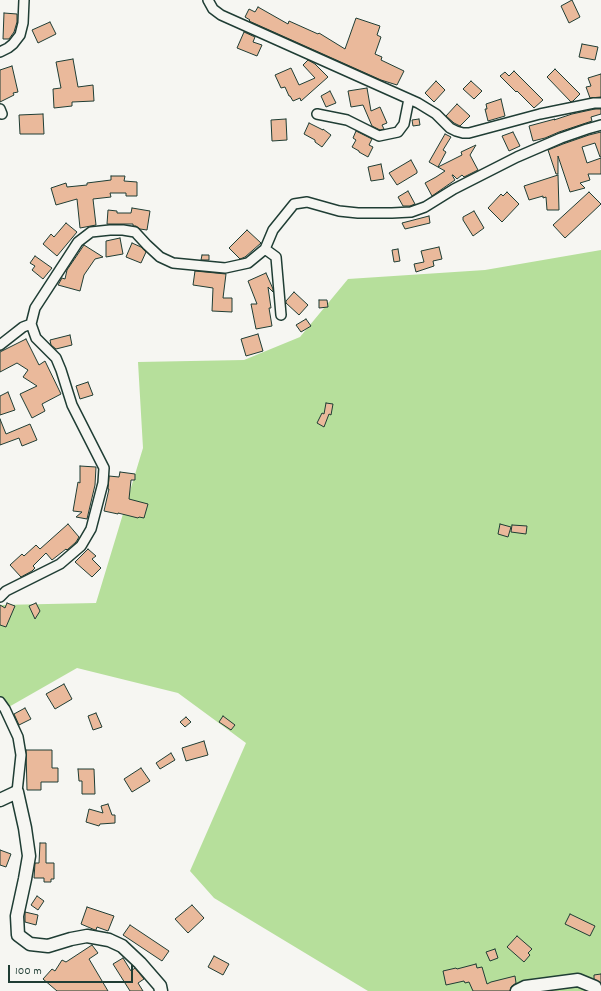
<!DOCTYPE html>
<style>
body{margin:0}
#map{position:relative;width:601px;height:991px;overflow:hidden;background:#f6f6f2;font-family:Dekko,sans-serif}
canvas{display:block}
.scale{position:absolute;left:8px;top:965px;width:125px;height:18px;box-sizing:border-box;border:2px solid #1f3d34;border-top:0;padding-left:5px;font-size:12px;line-height:14px;white-space:nowrap;color:#1f3d34;-webkit-text-stroke:3px #f6f6f2;paint-order:stroke}
</style>
<div id="map">
<canvas width="601" height="991"></canvas>
<div class="scale">100 m</div>
</div>
<script>
const g = document.querySelector('canvas').getContext('2d');
g.lineJoin = 'round';
function fill(path, color) { g.fillStyle = color; g.fill(path, 'evenodd'); }
const poly = rows => new Path2D(rows.map(r => 'M' + r).join(''));
function stroke(path, color, width, dash) { g.strokeStyle = color; g.lineWidth = width; g.lineCap = dash ? 'butt' : 'round'; g.setLineDash(dash || []); g.stroke(path); }
fill(poly([
 [601,250,601,991,368,991,214,898,190,871,246,743,178,693,77,668,0,712,0,605,96,603,143,448,138,362,244,360,300,337,348,279,485,270]
]), '#b6df9b');
const building = poly([
 [572,0,580,17,569,23,561,6,572,0],
 [258,7,288,24,289,21,318,34,319,33,345,49,356,18,380,26,377,35,381,37,375,54,382,57,381,60,404,71,397,85,381,80,249,21,250,20,245,17,249,9,255,12,258,7],
 [4,13,17,14,17,22,14,32,9,39,3,39,4,13],
 [50,22,56,34,38,43,32,30,50,22],
 [244,32,255,37,253,42,262,45,257,56,237,48,244,32],
 [582,44,598,47,595,60,579,57,582,44],
 [73,59,78,87,93,85,94,101,72,102,72,106,54,108,53,89,61,88,56,62,73,59],
 [308,60,315,64,328,77,301,101,300,98,293,101,290,96,289,96,285,87,281,88,275,75,291,68,299,85,315,78,303,65,308,60],
 [12,66,18,92,13,93,14,95,0,102,0,70,12,66],
 [555,69,580,94,573,101,571,102,547,77,555,69],
 [514,71,543,100,534,108,517,91,516,92,500,76,505,72,509,76,514,71],
 [601,74,601,97,590,98,586,87,591,86,588,78,601,74],
 [436,81,445,90,434,102,425,93,436,81],
 [471,81,482,91,474,99,463,89,471,81],
 [367,88,371,111,380,107,387,123,382,125,384,129,380,130,372,126,363,105,351,107,348,91,367,88],
 [330,91,336,103,326,107,321,96,330,91],
 [501,99,505,116,488,121,485,109,487,109,486,104,501,99],
 [457,104,470,116,460,126,454,123,446,116,457,104],
 [595,109,601,109,601,114,591,117,592,121,559,132,545,138,533,141,529,126,555,119,554,120,572,114,595,109],
 [43,114,44,134,20,134,19,115,43,114],
 [286,119,287,140,272,141,271,120,286,119],
 [419,119,420,125,413,126,412,120,419,119],
 [309,123,323,130,323,129,331,135,322,147,315,142,315,140,304,134,309,123],
 [356,131,372,139,369,145,373,147,368,157,359,152,359,151,352,147,356,140,353,138,356,131],
 [513,132,520,146,509,151,502,136,513,132],
 [601,132,601,157,600,157,595,143,582,147,587,163,601,158,601,174,588,174,590,180,580,183,585,188,570,192,558,156,558,174,556,174,548,150,563,144,589,135,601,132],
 [445,134,451,137,443,150,446,152,438,167,462,155,461,152,476,145,470,155,478,170,464,177,462,175,457,179,453,175,452,175,455,180,432,196,425,183,436,177,445,171,429,162,445,134],
 [411,160,417,171,417,173,397,185,389,173,411,160],
 [381,164,384,179,371,181,368,167,381,164],
 [558,175,559,210,547,210,546,197,543,198,543,196,529,200,524,186,558,175],
 [111,176,125,176,124,181,137,182,137,196,126,196,126,193,110,193,111,197,93,199,96,225,80,228,77,199,56,205,51,188,66,183,67,187,87,185,87,183,111,180,111,176],
 [408,191,415,204,410,206,403,206,398,197,408,191],
 [507,192,519,204,502,222,488,208,501,194,503,196,507,192],
 [589,192,601,204,565,238,553,225,589,192],
 [132,208,150,211,147,230,140,229,136,226,133,226,133,224,107,224,108,210,117,211,117,213,131,213,132,208],
 [474,211,484,228,473,236,463,220,463,217,474,211],
 [429,216,430,223,405,229,402,223,429,216],
 [66,223,77,232,57,256,43,244,51,234,54,237,66,223],
 [247,230,261,243,245,257,240,259,229,248,247,230],
 [120,238,123,254,106,257,106,241,120,238],
 [132,243,141,247,146,252,141,263,126,257,132,243],
 [84,245,103,257,95,259,84,275,80,291,58,285,62,278,65,279,67,270,84,245],
 [439,247,442,259,433,261,434,266,416,272,414,264,424,262,421,251,439,247],
 [398,249,400,261,394,262,392,250,398,249],
 [202,255,209,255,209,260,201,260,202,255],
 [35,256,52,268,43,279,32,270,35,266,30,263,35,256],
 [195,271,226,274,223,298,232,298,232,312,212,311,213,288,193,285,195,271],
 [266,273,273,289,273,292,268,287,271,308,269,308,272,326,256,329,251,304,257,304,248,281,266,273],
 [294,292,308,305,299,315,286,303,286,301,294,292],
 [319,300,327,300,328,307,319,308,319,300],
 [306,319,311,326,301,332,296,325,306,319],
 [258,334,263,351,246,356,241,339,258,334],
 [70,335,72,345,56,349,51,345,50,340,70,335],
 [26,339,39,365,45,361,61,394,42,404,45,411,32,418,20,394,37,386,23,377,28,370,17,363,0,372,0,352,26,339],
 [88,382,93,395,80,399,76,386,88,382],
 [8,392,15,410,0,415,0,396,8,392],
 [326,403,333,404,331,415,329,414,324,427,317,423,322,413,324,414,326,403],
 [0,419,6,434,30,424,37,440,22,446,19,438,0,445,0,419],
 [80,466,96,467,95,485,87,519,76,517,82,512,73,511,78,482,80,483,80,466],
 [120,472,135,474,135,480,131,480,129,499,148,504,144,518,139,517,138,518,118,513,118,514,104,511,109,489,108,489,109,476,119,477,120,472],
 [68,524,79,537,76,542,67,550,66,549,52,560,46,553,33,566,35,568,32,571,21,577,10,565,22,554,24,556,36,545,40,549,68,524],
 [500,524,511,527,508,537,498,534,500,524],
 [512,525,527,526,526,534,511,532,512,525],
 [88,549,96,556,92,559,101,568,92,577,75,562,88,549],
 [7,603,15,606,6,627,0,625,0,605,5,608,7,603],
 [36,603,40,611,35,619,29,606,36,603],
 [64,684,72,699,55,709,46,694,64,684],
 [25,708,31,719,19,725,14,714,25,708],
 [96,713,102,727,93,730,88,716,96,713],
 [223,716,235,725,231,730,219,722,223,716],
 [186,717,191,722,185,727,180,722,186,717],
 [204,741,208,755,186,761,182,748,204,741],
 [26,750,52,750,52,768,58,768,58,782,41,782,41,790,27,790,26,750],
 [171,753,175,760,160,769,156,763,171,753],
 [141,768,150,781,132,792,124,779,141,768],
 [78,769,94,769,95,794,82,794,82,781,79,781,78,769],
 [108,804,112,815,115,815,115,823,100,824,99,826,86,822,89,809,103,813,101,806,108,804],
 [40,843,46,843,46,863,54,863,54,879,51,879,51,882,44,882,44,878,34,878,35,863,39,863,40,843],
 [0,850,11,854,6,867,0,865,0,850],
 [37,896,44,901,38,910,31,905,37,896],
 [192,905,204,918,188,933,175,919,192,905],
 [87,907,114,916,108,931,97,927,96,930,95,930,81,924,87,907],
 [25,912,38,915,36,925,25,922,25,912],
 [570,914,595,926,590,936,565,924,570,914],
 [130,925,169,951,162,961,123,935,130,925],
 [517,936,532,949,528,953,530,955,524,962,507,947,517,936],
 [92,945,98,953,89,959,108,991,57,991,43,979,52,969,55,971,62,960,66,962,92,945],
 [495,949,498,958,490,961,486,952,495,949],
 [214,956,229,964,223,975,208,967,214,956],
 [123,958,131,971,135,968,144,979,138,983,143,991,130,991,113,964,123,958],
 [476,964,477,968,482,967,487,984,491,982,515,976,516,983,511,987,510,991,473,991,469,982,465,983,464,981,446,985,443,971,456,968,457,969,476,964],
 [601,974,601,983,594,979,594,975,601,974]
]);
fill(building, '#eab99b');
stroke(building, '#1f3d34', 1);
const street = poly([
 [208,0,213,9,221,15,418,103,436,114,450,128,456,131,463,133,469,133,540,114,594,103,601,103],
 [0,52,8,48,13,44,20,35,23,23,24,0],
 [0,109,2,114],
 [317,114,347,120,379,136,398,132,404,124,409,99],
 [265,249,276,257,281,315],
 [0,345,23,327,31,324],
 [0,597,6,591,60,564,81,546,91,529,103,483,104,468,72,405,61,370,56,358,36,338,31,324,35,308,78,242,91,232,110,230,123,230,135,232,147,245,160,257,173,263,225,268,248,263,265,249,273,230,294,204,307,202,339,211,358,213,392,213,411,212,425,207,454,189,517,157,561,138,587,129,601,125],
 [0,702,5,709,18,737,21,755,17,792]
]);
const secondary = poly([
 [0,800,17,792,25,828,29,856,25,879,17,916,18,935,30,944,48,946,71,939,87,936,109,940,122,946,140,963,160,986,161,991],
 [517,991,525,987,578,980,595,987,596,991]
]);
stroke(street, '#1f3d34', 12);
stroke(secondary, '#1f3d34', 15);
stroke(street, '#f6f6f2', 9);
stroke(secondary, '#f6f6f2', 12);
</script>
